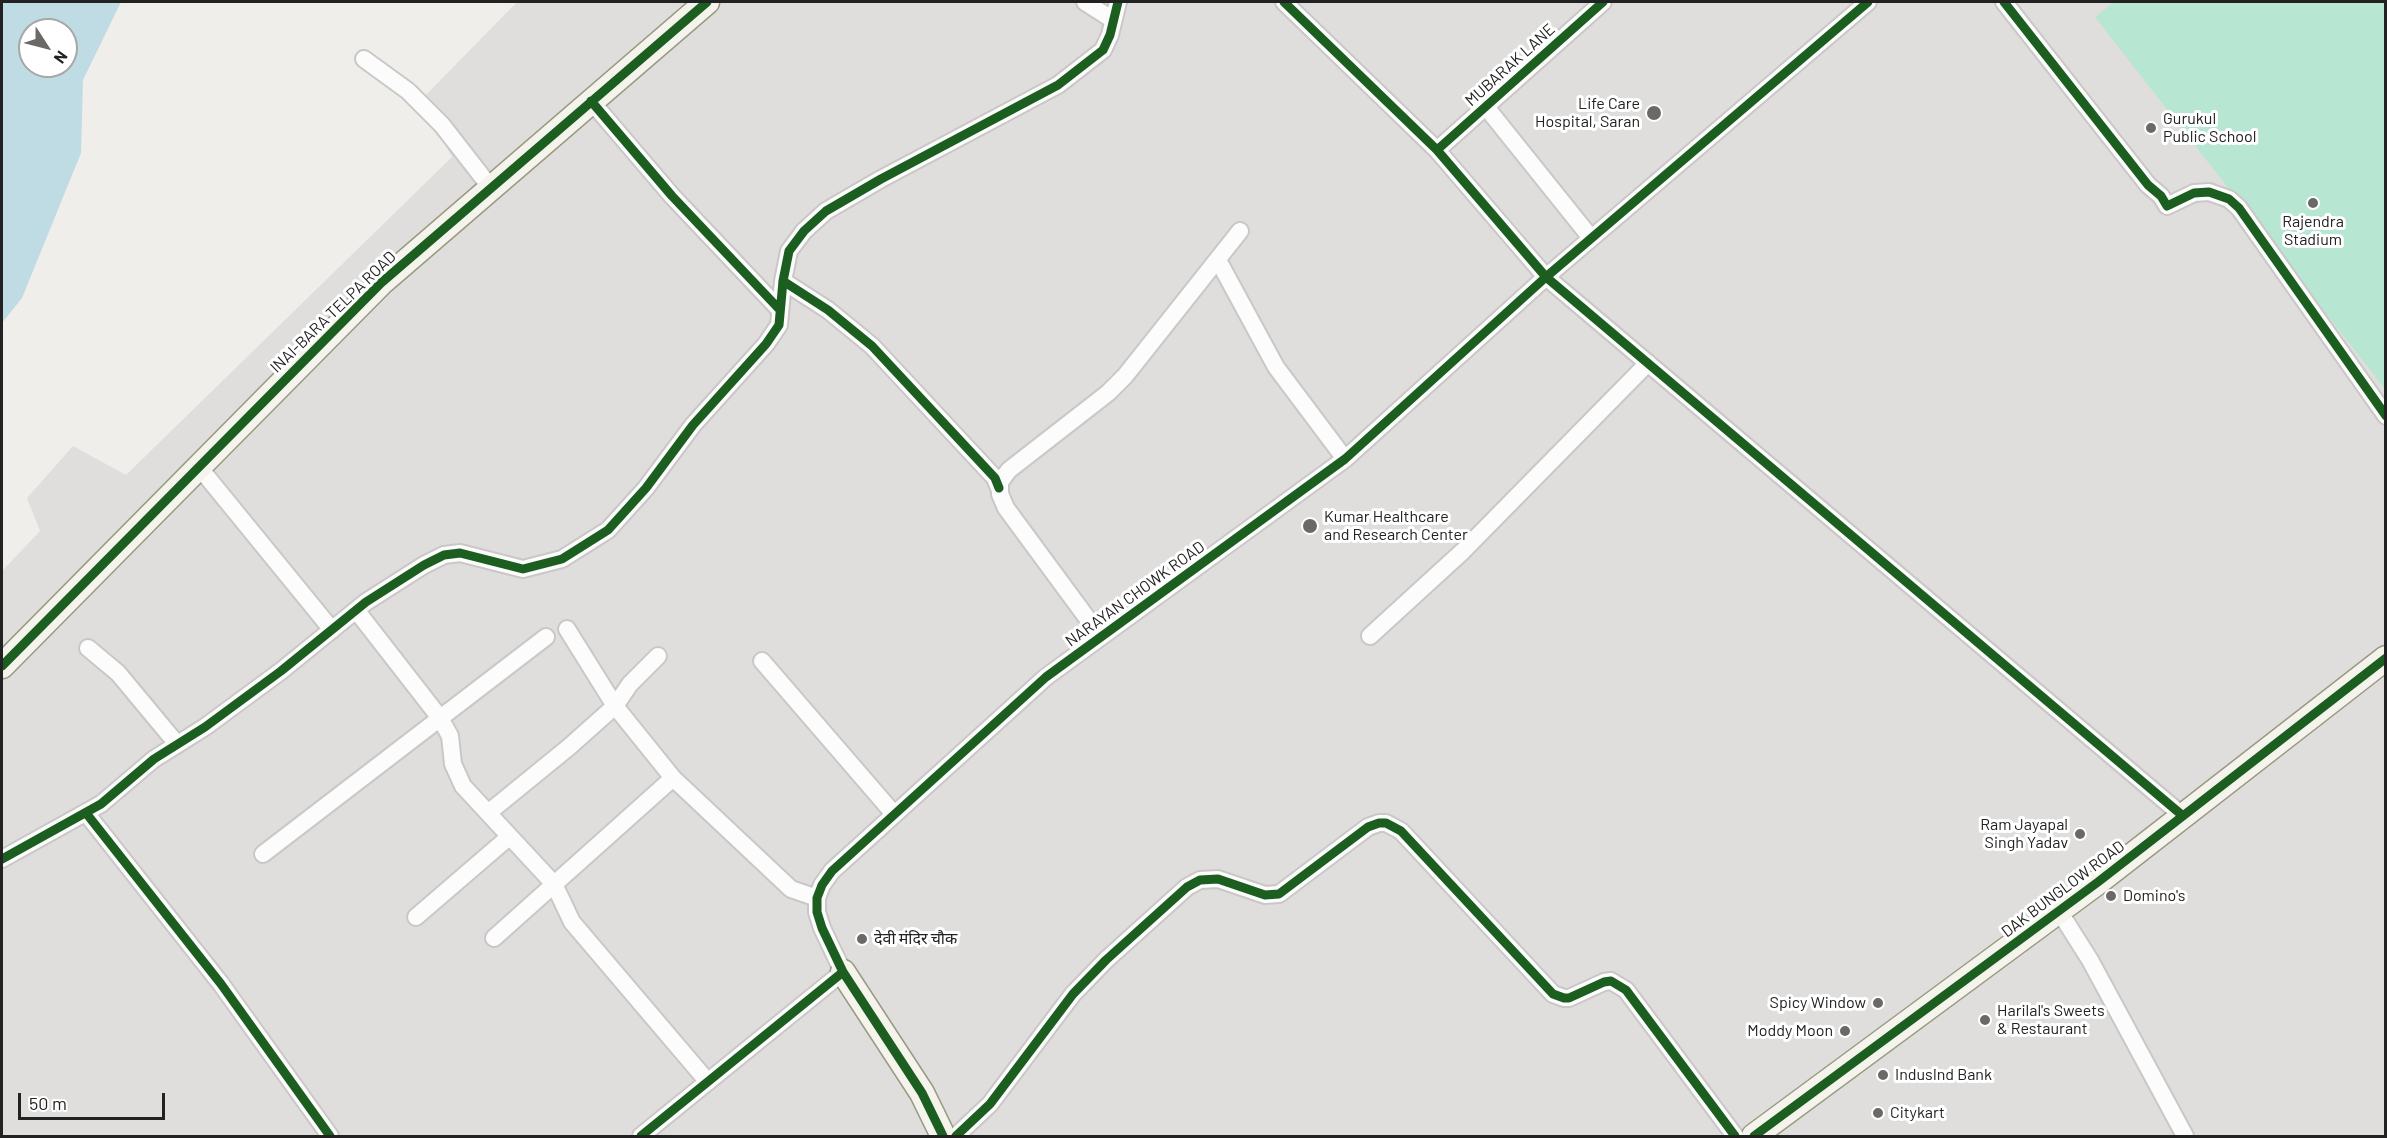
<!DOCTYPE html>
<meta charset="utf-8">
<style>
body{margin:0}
#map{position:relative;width:2387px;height:1138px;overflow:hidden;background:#f0eeeb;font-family:Barlow,sans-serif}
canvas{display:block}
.frame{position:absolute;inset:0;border:3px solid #222;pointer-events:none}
.north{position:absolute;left:18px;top:18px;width:60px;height:60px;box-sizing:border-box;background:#fff;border:2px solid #a7a7a7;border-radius:50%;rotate:126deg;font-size:16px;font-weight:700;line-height:24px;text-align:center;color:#222}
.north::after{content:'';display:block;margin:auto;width:21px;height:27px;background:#6a6968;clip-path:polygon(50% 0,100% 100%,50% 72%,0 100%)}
.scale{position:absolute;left:18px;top:1093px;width:147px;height:27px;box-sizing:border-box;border:3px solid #222;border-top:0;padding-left:8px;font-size:18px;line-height:21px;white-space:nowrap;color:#222;-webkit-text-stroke:4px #fff;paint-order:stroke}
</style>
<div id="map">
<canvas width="2387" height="1138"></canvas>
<div class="frame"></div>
<div class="north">N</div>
<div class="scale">50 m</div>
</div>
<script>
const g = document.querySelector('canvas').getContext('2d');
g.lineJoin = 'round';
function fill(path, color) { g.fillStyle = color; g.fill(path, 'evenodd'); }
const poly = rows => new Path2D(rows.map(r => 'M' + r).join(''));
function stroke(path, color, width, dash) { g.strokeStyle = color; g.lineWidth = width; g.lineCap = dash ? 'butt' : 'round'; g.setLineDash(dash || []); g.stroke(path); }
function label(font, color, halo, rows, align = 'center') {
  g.font = font + ' Barlow,"Noto Sans Devanagari",sans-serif'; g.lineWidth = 6; g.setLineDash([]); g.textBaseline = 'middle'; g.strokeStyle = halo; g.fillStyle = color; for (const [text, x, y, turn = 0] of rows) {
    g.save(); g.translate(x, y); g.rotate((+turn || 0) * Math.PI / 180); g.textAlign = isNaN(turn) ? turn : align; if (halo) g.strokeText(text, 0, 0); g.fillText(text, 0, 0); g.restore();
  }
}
fill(poly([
 [517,2,2385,2,2385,1136,2,1136,2,571,40,531,27,498,73,446,126,475,452,157,421,100]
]), '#dfdedc');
fill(poly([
 [2114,2,2385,2,2385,389,2095,17]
]), '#b7e6d2');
fill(poly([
 [2,2,121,2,83,80,81,153,22,298,2,323],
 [30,30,66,30,66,66,30,66]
]), '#bfdbe3');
const street = poly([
 [1085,2,1113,20],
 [1284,2,1437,150,1546,277,2183,816],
 [2004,2,2148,185,2161,196,2167,206,2194,193,2209,192,2229,199,2239,208,2386,416],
 [364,59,408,91,442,125,491,188],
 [591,101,672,196,780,310],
 [1486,107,1591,238],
 [1437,150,1603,2],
 [1218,260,1276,367,1345,459],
 [783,281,828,310,872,346,995,478,999,488],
 [199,467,332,630],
 [356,610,440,718,450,736,453,764,463,786,554,884,572,922,708,1082],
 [567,629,615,706,673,778,791,889,817,898],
 [1370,636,1463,551,1648,363],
 [1101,637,1006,508,1000,494,1000,482,1009,470,1108,393,1125,376,1240,231],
 [88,648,118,673,177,744],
 [762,661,894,814],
 [86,813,221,984,330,1136],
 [488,813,569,747,615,706,630,684,658,656],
 [263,854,546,637],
 [2,859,101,804,154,759,205,727,281,671,366,602,424,565,444,555,460,553,523,569,562,559,608,530,646,488,693,425,766,344,779,325,783,281,789,251,804,231,826,211,881,179,1058,85,1103,50,1110,35,1118,2],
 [2059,911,2090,960,2185,1136],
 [416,917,509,837],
 [494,938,673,778],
 [641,1136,843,972,822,928,817,912,817,898,822,885,832,871,1046,677,1345,459,1546,277,1868,2],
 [956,1136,990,1104,1073,994,1106,960,1187,887,1200,880,1218,879,1265,895,1279,894,1368,827,1379,823,1386,823,1401,831,1553,994,1564,998,1569,998,1604,982,1611,981,1626,990,1735,1136]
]);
const secondary = poly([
 [2,666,381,283,707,2],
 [843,972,922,1093,943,1136],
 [1754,1136,2098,882,2386,658]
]);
stroke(street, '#c9c8c7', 20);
stroke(secondary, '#999a82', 27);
stroke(street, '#fdfcfc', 16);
stroke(secondary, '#f4f4ed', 24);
stroke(poly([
 [1284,2,1437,150,1546,277,2183,816],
 [2004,2,2148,185,2161,196,2167,206,2194,193,2209,192,2229,199,2239,208,2386,416],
 [591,101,672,196,780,310],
 [1437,150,1603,2],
 [783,281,828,310,872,346,995,478,999,488],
 [2,666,381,283,707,2],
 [86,813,221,984,330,1136],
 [2,859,101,804,154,759,205,727,281,671,366,602,424,565,444,555,460,553,523,569,562,559,608,530,646,488,693,425,766,344,779,325,783,281,789,251,804,231,826,211,881,179,1058,85,1103,50,1110,35,1118,2],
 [641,1136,843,972],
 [943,1136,922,1093,843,972,822,928,817,912,817,898,822,885,832,871,1046,677,1345,459,1546,277,1868,2],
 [956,1136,990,1104,1073,994,1106,960,1187,887,1200,880,1218,879,1265,895,1279,894,1368,827,1379,823,1386,823,1401,831,1553,994,1564,998,1569,998,1604,982,1611,981,1626,990,1735,1136],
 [1754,1136,2098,882,2386,658]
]), '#1b5e20', 9);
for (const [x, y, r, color] of [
 [1654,113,8,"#6a6968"],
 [2151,128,6,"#6a6968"],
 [2313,203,6,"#6a6968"],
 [1310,526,8,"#6a6968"],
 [2080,834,6,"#6a6968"],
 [2111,896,6,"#6a6968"],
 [862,939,6,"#6a6968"],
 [1878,1003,6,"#6a6968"],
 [1985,1020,6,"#6a6968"],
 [1845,1031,6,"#6a6968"],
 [1883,1075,6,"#6a6968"],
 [1878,1113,6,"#6a6968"]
]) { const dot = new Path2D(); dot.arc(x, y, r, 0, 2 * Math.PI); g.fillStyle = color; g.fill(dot); stroke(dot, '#fff', 2); }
label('16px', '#222', '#fff', [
 ["MUBARAK LANE",1510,65,-42],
 ["INAI-BARA TELPA ROAD",333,312,-44],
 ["NARAYAN CHOWK ROAD",1135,594,-36],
 ["DAK BUNGLOW ROAD",2063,889,-37]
]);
label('16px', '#222', '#fff', [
 ["Life Care",1640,104,"right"],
 ["Hospital, Saran",1640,122,"right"],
 ["Gurukul",2163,119],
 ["Public School",2163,137],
 ["Rajendra",2313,222,"center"],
 ["Stadium",2313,240,"center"],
 ["Kumar Healthcare",1324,517],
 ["and Research Center",1324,535],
 ["Ram Jayapal",2068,825,"right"],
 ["Singh Yadav",2068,843,"right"],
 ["Domino's",2123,896],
 ["देवी मंदिर चौक",874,939],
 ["Spicy Window",1866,1003,"right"],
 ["Harilal's Sweets",1997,1011],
 ["& Restaurant",1997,1029],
 ["Moddy Moon",1833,1031,"right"],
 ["IndusInd Bank",1895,1075],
 ["Citykart",1890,1113]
], 'left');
</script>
